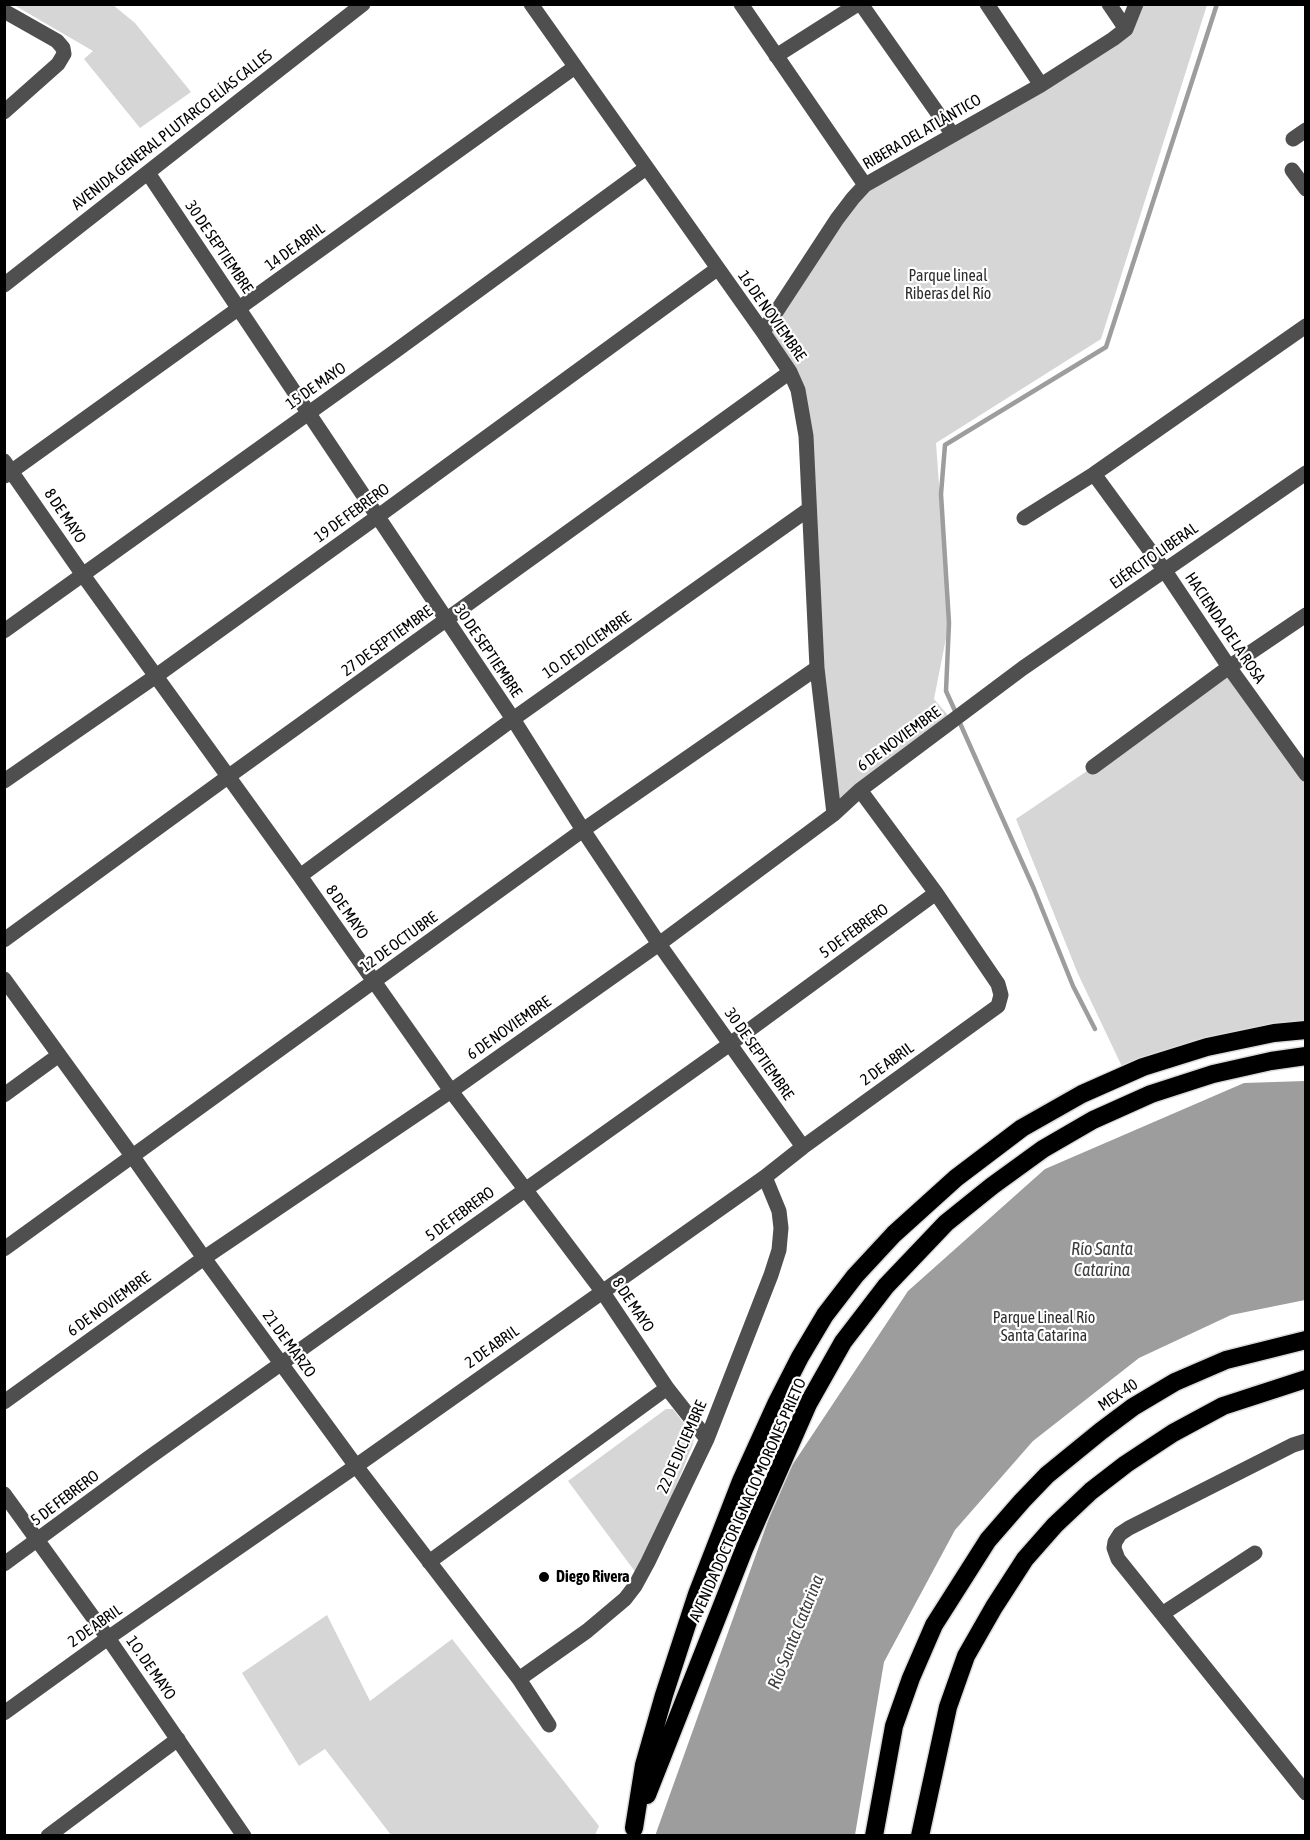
<!DOCTYPE html>
<meta charset="utf-8">
<style>
body{margin:0}
#map{position:relative;width:1310px;height:1840px;overflow:hidden;background:#fff;font-family:"Asap Condensed",sans-serif}
canvas{display:block}
.frame{position:absolute;inset:0;border:6px solid #000;pointer-events:none}
</style>
<div id="map">
<canvas width="1310" height="1840"></canvas>
<div class="frame"></div>
</div>
<script>
const g = document.querySelector('canvas').getContext('2d');
g.lineJoin = 'round';
function fill(path, color) { g.fillStyle = color; g.fill(path, 'evenodd'); }
const poly = rows => new Path2D(rows.map(r => 'M' + r).join(''));
function stroke(path, color, width, dash) { g.strokeStyle = color; g.lineWidth = width; g.lineCap = dash ? 'butt' : 'round'; g.setLineDash(dash || []); g.stroke(path); }
function label(font, color, halo, rows, align = 'center') {
  g.font = font + ' "Asap Condensed",sans-serif'; g.lineWidth = 4.5; g.setLineDash([]); g.textBaseline = 'middle'; g.strokeStyle = halo; g.fillStyle = color; for (const [text, x, y, turn = 0] of rows) {
    g.save(); g.translate(x, y); g.rotate((+turn || 0) * Math.PI / 180); g.textAlign = isNaN(turn) ? turn : align; if (halo) g.strokeText(text, 0, 0); g.fillText(text, 0, 0); g.restore();
  }
}
fill(poly([
 [14,5,113,5,135,23,191,92,140,128,84,59,93,51],
 [1136,5,1207,5,1101,339,936,443,949,623,934,699,953,721,834,814,802,406,763,332,853,198,1113,39],
 [1229,667,1305,774,1305,1035,1207,1047,1126,1075,1078,974,1016,819,1093,767],
 [666,1409,673,1409,694,1437,693,1444,639,1577,568,1481],
 [327,1615,370,1701,452,1639,599,1826,595,1835,391,1835,325,1749,299,1766,242,1673]
]), '#d6d6d6');
fill(poly([
 [1305,1081,1305,1300,1231,1315,1139,1358,1033,1441,955,1530,884,1662,855,1835,655,1836,783,1479,908,1291,1045,1169,1244,1083]
]), '#9d9d9d');
stroke(poly([
 [956,713,946,691,949,623,941,494,945,445,1106,347,1217,4],
 [959,721,1034,889,1073,986,1095,1029]
]), '#9d9d9d', 4.5);
const highway = poly([
 [647,1795,745,1547,808,1404,843,1342,886,1286,946,1223,992,1186,1043,1149,1093,1120,1151,1094,1213,1074,1271,1061,1306,1056],
 [634,1828,644,1765,664,1695,697,1594,741,1481,777,1402,800,1357,825,1315,855,1276,894,1234,956,1178,1022,1128,1082,1094,1143,1067,1207,1047,1274,1033,1306,1030],
 [874,1836,894,1726,911,1678,934,1625,988,1540,1022,1501,1047,1475,1101,1431,1133,1407,1175,1382,1226,1360,1306,1340],
 [920,1836,948,1707,966,1656,994,1607,1025,1559,1055,1525,1091,1491,1126,1464,1173,1433,1223,1406,1306,1379]
]);
stroke(highway, '#dbdbdb', 21);
stroke(poly([
 [531,4,763,332,790,372,798,390,806,436,817,668,834,814],
 [741,4,865,185],
 [861,4,953,135],
 [987,4,1041,85],
 [1109,4,1126,29],
 [4,11,57,41,63,48,64,54,58,64,4,112],
 [776,56,858,4],
 [1293,139,1306,130],
 [1292,170,1306,189],
 [148,173,513,719,583,830,659,944,803,1147],
 [4,285,363,4],
 [763,332,837,219,853,198,865,185,1041,85,1113,39,1126,29,1136,4],
 [4,461,83,575,300,876,451,1091,602,1291,667,1388,707,1439],
 [1094,474,1165,571,1229,667,1306,774],
 [5,476,575,67],
 [1024,518,1094,474,1306,326],
 [4,631,394,352,646,168],
 [1093,767,1229,667,1306,615],
 [4,781,156,676,377,517,717,269],
 [300,876,513,719,809,509],
 [4,940,229,776,790,372],
 [4,979,133,1157,204,1258,356,1466,519,1679,549,1725],
 [4,1095,59,1055],
 [4,1249,583,830,817,668],
 [4,1402,204,1258,451,1091,659,944,834,814,860,790,1023,668,1306,473],
 [1306,1441,1293,1445,1129,1528,1120,1534,1115,1542,1114,1548,1118,1559,1306,1793],
 [4,1494,108,1638,244,1836],
 [429,1562,667,1388],
 [4,1564,147,1459,730,1044,936,893],
 [1162,1614,1255,1553],
 [519,1679,587,1631,625,1599,635,1586,648,1562,707,1439,771,1275,779,1250,781,1228,779,1211,765,1177],
 [4,1713,108,1638,356,1466,765,1177,803,1147,998,1006,1001,995,998,984,936,893,860,790],
 [48,1836,178,1739]
]), '#4f4f4f', 15);
stroke(highway, '#000', 18);
for (const [x, y, r, color] of [
 [544,1577,6,"#000"]
]) { const dot = new Path2D(); dot.arc(x, y, r, 0, 2 * Math.PI); g.fillStyle = color; g.fill(dot); stroke(dot, '#fff', 2); }
label('16px', '#000', '#fff', [
 ["AVENIDA GENERAL PLUTARCO ELÍAS CALLES",172,130,-38],
 ["RIBERA DEL ATLÁNTICO",922,132,-30],
 ["30 DE SEPTIEMBRE",219,247,56],
 ["14 DE ABRIL",295,247,-36],
 ["16 DE NOVIEMBRE",772,316,55],
 ["15 DE MAYO",316,386,-35],
 ["19 DE FEBRERO",352,513,-36],
 ["8 DE MAYO",65,516,56],
 ["EJÉRCITO LIBERAL",1154,556,-35],
 ["HACIENDA DE LA ROSA",1225,628,56],
 ["27 DE SEPTIEMBRE",387,641,-36],
 ["1O. DE DICIEMBRE",587,645,-35],
 ["30 DE SEPTIEMBRE",488,651,56],
 ["6 DE NOVIEMBRE",899,739,-36],
 ["8 DE MAYO",347,912,55],
 ["5 DE FEBRERO",854,931,-36],
 ["12 DE OCTUBRE",399,942,-36],
 ["6 DE NOVIEMBRE",509,1028,-35],
 ["30 DE SEPTIEMBRE",759,1054,55],
 ["2 DE ABRIL",887,1064,-36],
 ["5 DE FEBRERO",460,1214,-36],
 ["6 DE NOVIEMBRE",109,1304,-36],
 ["8 DE MAYO",633,1305,56],
 ["21 DE MARZO",289,1344,54],
 ["2 DE ABRIL",492,1347,-35],
 ["MEX-40",1118,1395,-34],
 ["22 DE DICIEMBRE",682,1447,-66],
 ["5 DE FEBRERO",65,1498,-37],
 ["AVENIDA DOCTOR IGNACIO MORONES PRIETO",748,1500,-66],
 ["2 DE ABRIL",95,1626,-35],
 ["1O. DE MAYO",151,1668,55]
]);
label('16px', '#2d2d2d', '#fff', [
 ["Parque lineal",948,276],
 ["Riberas del Río",948,294],
 ["Parque Lineal Río",1044,1318],
 ["Santa Catarina",1044,1336]
]);
label('bold 16px', '#000', '#fff', [
 ["Diego Rivera",556,1577]
], 'left');
label('italic 18px', '#3e3e3e', '#fff', [
 ["Río Santa",1102,1249],
 ["Catarina",1102,1270],
 ["Río Santa Catarina",796,1632,-68]
]);
</script>
